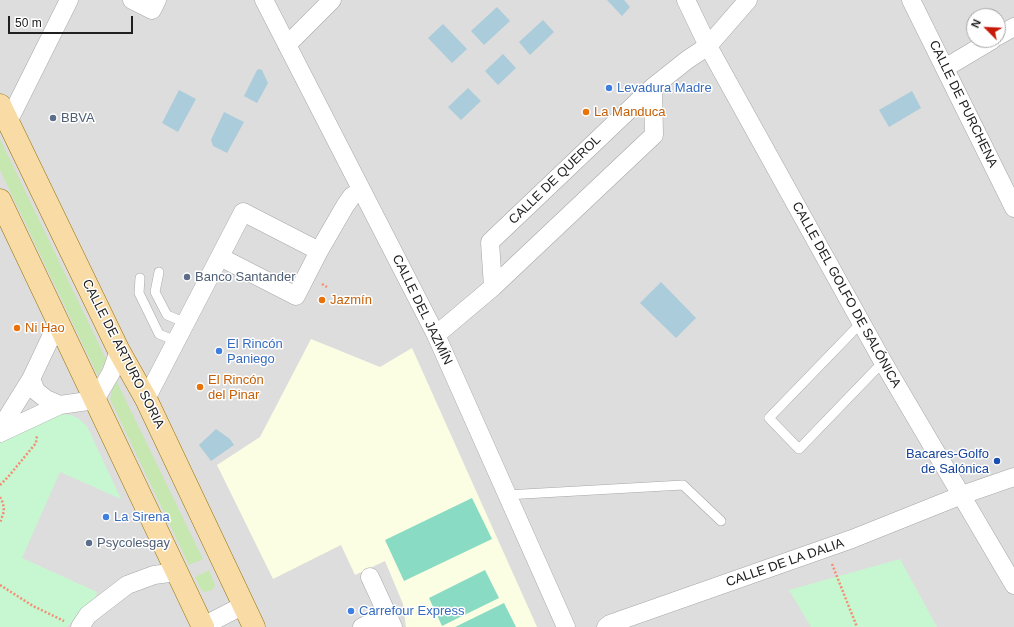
<!DOCTYPE html>
<meta charset="utf-8">
<style>
body{margin:0}
#map{position:relative;width:1014px;height:627px;overflow:hidden;background:#f0eee7;font-family:Arial,sans-serif}
canvas{display:block}
.north{position:absolute;left:966px;top:8px;width:40px;height:40px;box-sizing:border-box;background:#fff;border:1px solid #a6a6a6;border-radius:50%;rotate:294deg;font-size:11px;font-weight:700;line-height:16px;text-align:center;color:#202020}
.north::after{content:'';display:block;margin:auto;width:14px;height:18px;background:#c71b0a;clip-path:polygon(50% 0,100% 100%,50% 72%,0 100%)}
.scale{position:absolute;left:8px;top:16px;width:125px;height:18px;box-sizing:border-box;border:2px solid #202020;border-top:0;padding-left:5px;font-size:12px;line-height:14px;white-space:nowrap;color:#202020;-webkit-text-stroke:3px #fff;paint-order:stroke}
</style>
<div id="map">
<canvas width="1014" height="627"></canvas>
<div class="north">N</div>
<div class="scale">50 m</div>
</div>
<script>
const g = document.querySelector('canvas').getContext('2d');
g.lineJoin = 'round';
function fill(path, color) { g.fillStyle = color; g.fill(path, 'evenodd'); }
const poly = rows => new Path2D(rows.map(r => 'M' + r).join(''));
function stroke(path, color, width, dash) { g.strokeStyle = color; g.lineWidth = width; g.lineCap = dash ? 'butt' : 'round'; g.setLineDash(dash || []); g.stroke(path); }
function label(font, color, halo, rows, align = 'center') {
  g.font = font + ' Arial,sans-serif'; g.lineWidth = 3; g.setLineDash([]); g.textBaseline = 'middle'; g.strokeStyle = halo; g.fillStyle = color; for (const [text, x, y, turn = 0] of rows) {
    g.save(); g.translate(x, y); g.rotate((+turn || 0) * Math.PI / 180); g.textAlign = isNaN(turn) ? turn : align; if (halo) g.strokeText(text, 0, 0); g.fillText(text, 0, 0); g.restore();
  }
}
fill(poly([
 [0,0,1014,0,1014,627,0,627],
 [974,16,998,16,998,40,974,40]
]), '#dedddd');
fill(poly([
 [311,339,380,367,412,348,537,627,406,627,403,604,385,561,355,575,341,545,273,579,217,465,260,437]
]), '#fbfee3');
fill(poly([
 [0,139,106,359,98,376,0,170],
 [115,378,203,559,189,565,110,399],
 [209,570,215,585,212,590,204,592,200,588,195,577]
]), '#c6e7b0');
fill(poly([
 [60,414,71,415,79,419,87,426,121,499,60,472,22,558,97,592,95,599,67,627,0,627,0,442],
 [900,559,937,627,811,627,789,590]
]), '#c7f7d0');
fill(poly([
 [472,498,492,539,404,581,385,540],
 [485,570,499,598,442,626,429,598],
 [504,603,516,627,455,627]
]), '#8adbc3');
fill(poly([
 [607,0,624,0,630,7,622,16],
 [497,7,510,21,484,45,471,31],
 [543,20,554,32,530,55,519,42],
 [443,24,467,49,452,63,428,38],
 [503,54,516,68,498,85,485,71],
 [260,69,262,70,268,83,257,103,244,96,257,70],
 [468,88,481,101,461,120,448,107],
 [179,90,196,99,178,132,162,123],
 [912,91,921,108,889,127,879,110],
 [224,112,244,122,227,153,213,146,211,140],
 [661,282,696,318,676,338,640,303],
 [216,429,230,439,234,445,211,461,199,445]
]), '#aaccdb');
const lane = poly([
 [159,272,155,292,167,315,186,323],
 [140,278,139,293,159,334,176,341],
 [861,323,769,418,799,449,883,362],
 [506,495,683,485,721,521]
]);
const street = poly([
 [132,0,152,10,157,0],
 [264,0,436,335,566,627],
 [686,0,708,46,883,362,1014,585],
 [911,0,1014,208],
 [998,36,1014,27],
 [287,45,332,0],
 [945,68,992,40],
 [8,122,69,0],
 [220,257,296,296,319,251,345,206,352,196,361,191],
 [493,287,490,242,653,87,687,60,708,46,748,0],
 [436,335,493,287,654,135,653,87],
 [31,379,36,391,46,399,60,405],
 [146,399,243,212,319,251],
 [0,429,31,379,58,322],
 [0,433,60,405,95,400,111,373,119,351],
 [370,577,393,627],
 [203,626,244,605],
 [80,627,88,615,127,585,154,575,177,572],
 [362,627,387,615],
 [606,627,610,624,852,539,962,495,1014,477]
]);
const primary = poly([
 [0,105,119,351,146,399,254,627],
 [0,200,203,627]
]);
stroke(lane, '#a7a7a7', 10);
stroke(street, '#a7a7a7', 19);
stroke(primary, '#957308', 23);
stroke(poly([
 [322,284,327,287],
 [0,485,8,477,36,443,37,435],
 [0,497,3,503,4,511,0,523],
 [832,564,857,627],
 [0,585,33,606,64,621]
]), '#f38e75', 2.5, [2, 2]);
stroke(lane, '#fff', 9);
stroke(street, '#fff', 18);
stroke(primary, '#f8dba5', 22);
for (const [x, y, r, color] of [
 [609,88,4,"#3f7fe0"],
 [586,112,4,"#e8710a"],
 [53,118,4,"#5c6f8a"],
 [187,277,4,"#5c6f8a"],
 [322,300,4,"#e8710a"],
 [17,328,4,"#e8710a"],
 [219,351,4,"#3f7fe0"],
 [200,387,4,"#e8710a"],
 [997,461,4,"#1a4fb4"],
 [106,517,4,"#3f7fe0"],
 [89,543,4,"#5c6f8a"],
 [351,611,4,"#3f7fe0"]
]) { const dot = new Path2D(); dot.arc(x, y, r, 0, 2 * Math.PI); g.fillStyle = color; g.fill(dot); stroke(dot, '#fff', 1.5); }
label('13px', '#366cbe', '#fff', [
 ["Levadura Madre",617,88],
 ["El Rincón",227,344],
 ["Paniego",227,359],
 ["La Sirena",114,517],
 ["Carrefour Express",359,611]
], 'left');
label('13px', '#202020', '#fff', [
 ["CALLE DE PURCHENA",963,104,64],
 ["CALLE DE QUEROL",555,180,-44],
 ["CALLE DEL GOLFO DE SALÓNICA",846,295,61],
 ["CALLE DEL JAZMÍN",422,310,64],
 ["CALLE DE ARTURO SORIA",123,354,63],
 ["CALLE DE LA DALIA",785,563,-19]
]);
label('13px', '#c56008', '#fff', [
 ["La Manduca",594,112],
 ["Jazmín",330,300],
 ["Ni Hao",25,328],
 ["El Rincón",208,380],
 ["del Pinar",208,395]
], 'left');
label('13px', '#4e5e75', '#fff', [
 ["BBVA",61,118],
 ["Banco Santander",195,277],
 ["Psycolesgay",97,543]
], 'left');
label('13px', '#164399', '#fff', [
 ["Bacares-Golfo",989,454],
 ["de Salónica",989,469]
], 'right');
</script>
